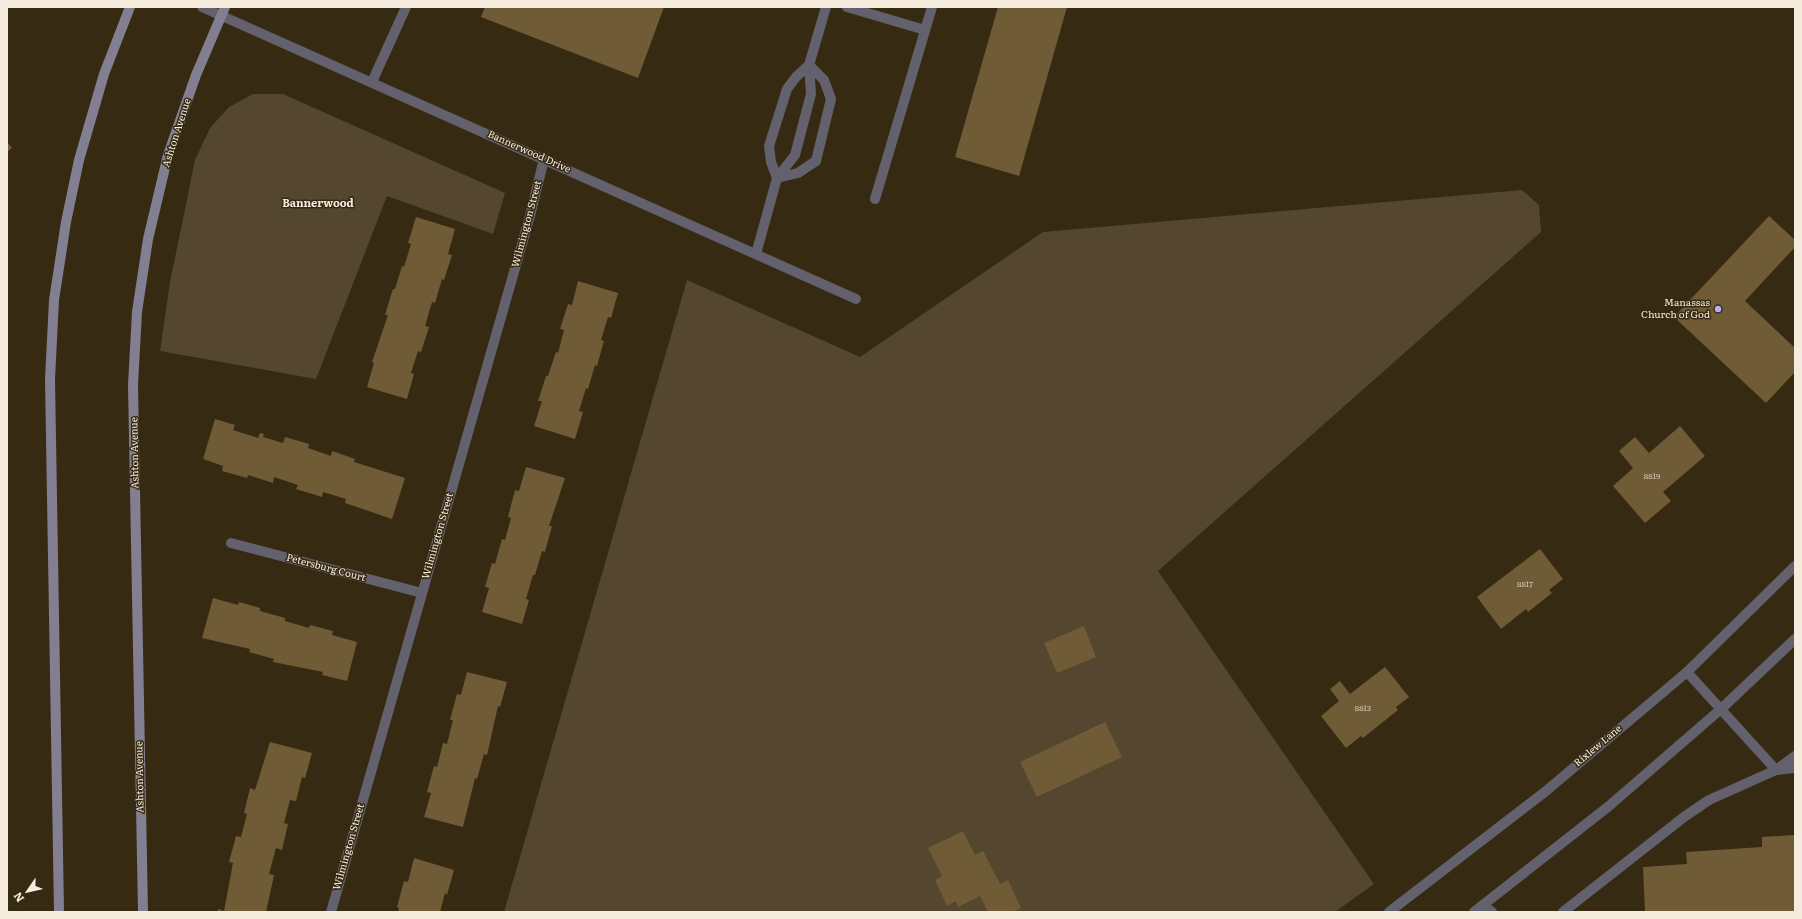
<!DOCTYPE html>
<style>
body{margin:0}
#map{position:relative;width:1802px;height:919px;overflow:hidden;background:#372a12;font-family:Literata,serif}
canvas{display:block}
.frame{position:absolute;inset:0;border:8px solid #f5ecde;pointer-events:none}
.north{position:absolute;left:8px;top:871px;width:40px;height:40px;-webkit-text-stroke:3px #372a12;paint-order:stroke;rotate:236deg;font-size:11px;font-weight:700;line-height:16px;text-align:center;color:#f5ecde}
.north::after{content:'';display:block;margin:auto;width:14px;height:18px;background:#f5ecde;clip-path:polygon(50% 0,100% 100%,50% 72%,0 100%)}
</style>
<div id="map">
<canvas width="1802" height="919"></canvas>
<div class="frame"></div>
<div class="north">N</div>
</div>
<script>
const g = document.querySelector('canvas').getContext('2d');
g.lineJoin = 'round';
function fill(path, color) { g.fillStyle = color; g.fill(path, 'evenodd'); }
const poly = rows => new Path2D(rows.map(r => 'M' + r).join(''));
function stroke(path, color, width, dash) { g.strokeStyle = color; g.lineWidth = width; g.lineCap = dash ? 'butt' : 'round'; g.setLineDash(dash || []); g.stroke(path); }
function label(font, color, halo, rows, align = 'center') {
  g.font = font + ' Literata,serif'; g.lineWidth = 3; g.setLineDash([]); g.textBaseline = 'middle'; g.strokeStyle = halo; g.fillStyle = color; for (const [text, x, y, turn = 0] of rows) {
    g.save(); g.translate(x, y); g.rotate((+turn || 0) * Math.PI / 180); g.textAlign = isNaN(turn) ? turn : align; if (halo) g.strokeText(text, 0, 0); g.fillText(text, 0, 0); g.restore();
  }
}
fill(poly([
 [253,94,283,94,505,193,493,234,387,196,316,379,160,351,170,282,195,160,210,128,229,107],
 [1522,190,1539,205,1541,232,1158,571,1374,884,1335,912,504,912,687,280,860,357,1043,232]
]), '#54462f');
fill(poly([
 [485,7,664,7,638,78,481,17],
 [998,7,1067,7,1019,176,955,157],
 [7,142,12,148,7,152],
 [1769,216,1795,240,1795,247,1745,301,1795,348,1795,372,1766,403,1674,317],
 [416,217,455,229,448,254,452,255,444,280,442,279,435,303,432,302,425,326,429,327,421,352,418,351,411,373,414,374,407,399,367,387,374,363,372,362,388,315,385,315,393,289,395,289,402,266,404,267,411,244,408,243],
 [578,281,618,293,611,318,608,317,601,340,604,341,597,366,595,365,588,389,586,388,579,411,583,412,575,439,534,426,542,401,538,401,546,376,548,376,556,352,558,353,564,330,560,329,568,304,572,305],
 [215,419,235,425,233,430,258,438,260,433,264,434,263,437,283,443,285,437,309,444,308,448,331,456,332,451,355,459,354,462,405,478,392,519,345,503,346,499,323,492,322,497,296,489,298,485,274,477,273,483,248,475,247,478,222,471,223,466,203,459],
 [1680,426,1705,456,1663,492,1671,501,1645,523,1613,486,1633,468,1619,451,1635,437,1649,453],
 [526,467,565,478,549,526,552,526,545,552,542,551,535,575,533,575,526,599,529,600,522,624,482,612,489,588,485,587,492,563,495,564,502,539,505,540,511,518,508,517,515,490,519,491],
 [1540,549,1563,579,1549,590,1552,593,1528,612,1526,609,1501,629,1477,597],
 [213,598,238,605,239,602,260,608,260,611,285,618,285,621,309,628,310,625,333,631,332,635,357,642,347,681,322,675,323,672,273,662,274,659,249,652,250,649,202,638],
 [1084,626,1096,657,1057,673,1044,643],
 [1385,667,1409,697,1396,707,1398,710,1363,738,1361,736,1346,748,1321,716,1339,701,1330,689,1340,681,1350,694],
 [467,672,507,682,500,707,498,706,487,755,484,754,477,779,475,778,463,827,424,817,431,793,427,792,434,766,437,767,443,743,447,744,453,720,450,720,457,694,461,695],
 [1105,722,1122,757,1037,797,1020,762],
 [270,742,312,753,305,778,302,777,296,801,290,800,284,823,288,824,282,850,276,848,269,874,274,875,266,912,217,912,218,909,224,911,233,863,229,862,236,836,241,837,247,814,244,813,250,788,255,790],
 [963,831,975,855,983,851,1000,884,1008,880,1021,908,1013,912,988,912,980,896,958,907,956,901,947,906,935,880,942,876,928,848],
 [1795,835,1795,912,1645,912,1643,867,1687,864,1686,852,1762,847,1762,837],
 [414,858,454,870,447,895,445,893,440,912,398,912,399,908,397,907,404,881,408,882]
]), '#705b37');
stroke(poly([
 [847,7,925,30],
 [875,199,932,7],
 [1687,672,1776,770,1795,768],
 [1483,905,1492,912],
 [1563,912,1684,817,1709,800,1776,770,1795,756]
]), '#63616d', 10);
stroke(poly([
 [202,7,856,299],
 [372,82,406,7],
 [777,178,798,173,816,161,831,99,824,80,809,65],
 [777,178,771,162,769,146,787,89,796,77,809,65],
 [756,254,777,178,795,155,811,94,809,65,826,7],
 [231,543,422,593],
 [331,912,530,216,544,159]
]), '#63616d', 10);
stroke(poly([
 [1389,912,1546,791,1687,672,1795,566],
 [1474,912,1609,806,1721,709,1795,639]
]), '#63616d', 10);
stroke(poly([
 [59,912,50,379,54,300,66,222,79,160,104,74,130,7],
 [143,912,133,385,137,312,148,239,168,155,196,75,225,7]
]), '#827f92', 10);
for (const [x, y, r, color] of [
 [1718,309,4,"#bbaaf6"]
]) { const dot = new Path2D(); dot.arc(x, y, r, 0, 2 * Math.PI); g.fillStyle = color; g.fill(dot); stroke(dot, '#372a12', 1.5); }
label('8px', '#d4c8b4', null, [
 ["8819",1652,477],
 ["8817",1525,585],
 ["8813",1363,709]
]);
label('10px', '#f5ecde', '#372a12', [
 ["Ashton Avenue",177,133,-72],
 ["Bannerwood Drive",529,152,24],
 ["Wilmington Street",527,224,-75],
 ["Ashton Avenue",135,453,-91],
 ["Wilmington Street",438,536,-74],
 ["Petersburg Court",326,568,15],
 ["Rixlew Lane",1598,746,-40],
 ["Ashton Avenue",140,777,-91],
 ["Wilmington Street",349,847,-74]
]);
label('10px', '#f5ecde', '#372a12', [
 ["Manassas",1710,303],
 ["Church of God",1710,315]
], 'right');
label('bold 11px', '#f5ecde', '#372a12', [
 ["Bannerwood",318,204]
]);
</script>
